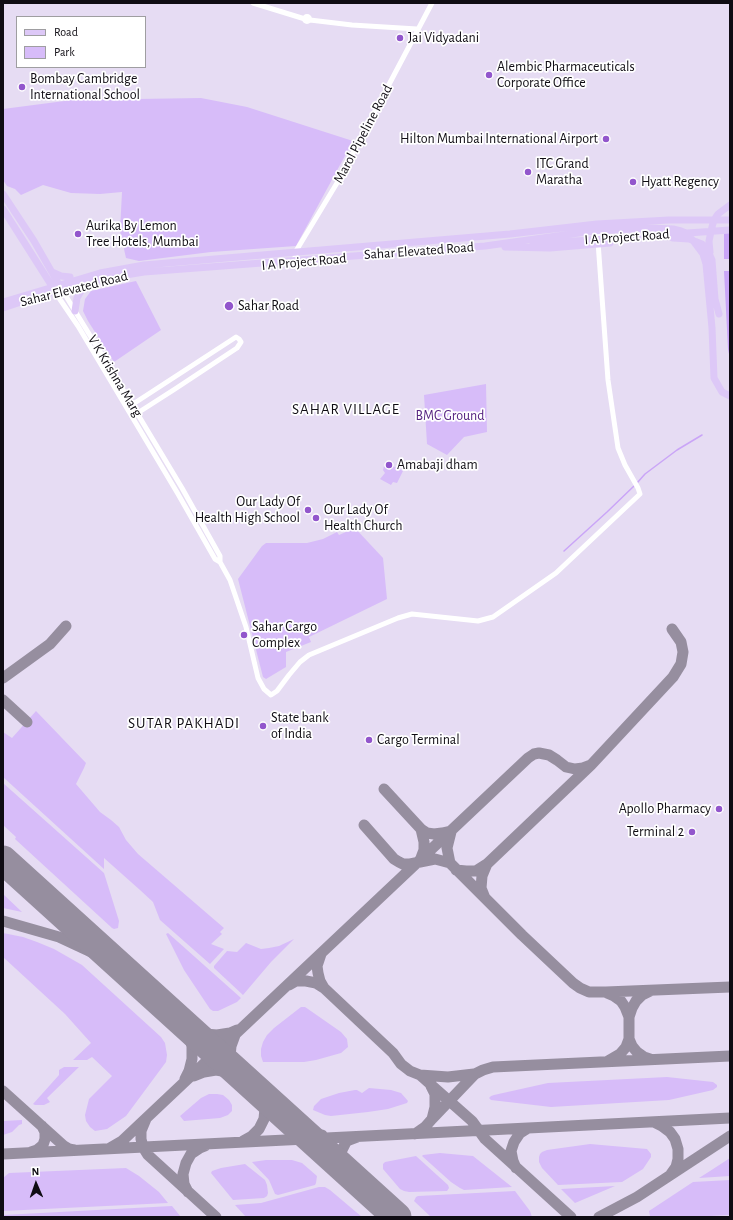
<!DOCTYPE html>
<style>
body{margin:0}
#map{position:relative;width:733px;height:1220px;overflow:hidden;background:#e6dcf3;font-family:"Alegreya Sans",sans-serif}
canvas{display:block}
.frame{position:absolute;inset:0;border:4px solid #0f0c13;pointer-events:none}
.legend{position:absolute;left:16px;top:16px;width:130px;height:52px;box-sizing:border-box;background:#fff;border:1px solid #9f9ea1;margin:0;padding:5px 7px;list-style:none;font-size:12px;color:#0f0c13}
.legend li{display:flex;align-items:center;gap:8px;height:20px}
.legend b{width:20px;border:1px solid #9f9ea1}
.north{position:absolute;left:16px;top:1164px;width:40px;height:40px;-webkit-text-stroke:3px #fff;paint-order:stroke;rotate:358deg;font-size:11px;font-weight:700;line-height:16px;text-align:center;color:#0f0c13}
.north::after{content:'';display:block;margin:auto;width:14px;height:18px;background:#0f0c13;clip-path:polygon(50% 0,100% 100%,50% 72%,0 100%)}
</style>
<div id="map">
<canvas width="733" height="1220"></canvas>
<div class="frame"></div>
<ul class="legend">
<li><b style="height:5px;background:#ddc8f7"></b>Road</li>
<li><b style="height:11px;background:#d7bcf9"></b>Park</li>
</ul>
<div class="north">N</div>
</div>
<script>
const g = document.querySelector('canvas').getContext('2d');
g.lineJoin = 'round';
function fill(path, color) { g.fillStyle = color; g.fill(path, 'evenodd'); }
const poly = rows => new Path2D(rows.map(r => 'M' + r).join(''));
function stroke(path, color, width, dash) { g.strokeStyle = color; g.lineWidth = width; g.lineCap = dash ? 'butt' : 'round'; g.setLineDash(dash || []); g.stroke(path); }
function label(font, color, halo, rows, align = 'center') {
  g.font = font + ' "Alegreya Sans",sans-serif'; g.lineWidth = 3.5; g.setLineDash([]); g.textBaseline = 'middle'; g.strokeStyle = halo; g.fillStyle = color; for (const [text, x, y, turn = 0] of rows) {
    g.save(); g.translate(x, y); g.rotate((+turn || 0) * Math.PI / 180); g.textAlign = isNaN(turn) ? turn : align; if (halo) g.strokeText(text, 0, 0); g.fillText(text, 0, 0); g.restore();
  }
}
fill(poly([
 [201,98,247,107,353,141,296,246,211,252,139,261,126,258,120,231,122,192,100,194,71,193,43,185,21,195,15,189,7,186,3,180,3,109,72,100],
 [136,281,161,330,114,362,88,321,83,311,85,299,91,291],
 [486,384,487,432,464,437,447,455,427,444,424,395],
 [384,466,390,470,393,466,403,471,397,483,393,482,391,485,380,479,385,473,383,470],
 [355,528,383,558,387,599,309,637,311,642,286,652,286,667,266,679,263,677,238,579,262,546,266,543,307,543,323,539,337,532,339,535],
 [36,711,86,763,84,768,76,784,100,812,111,820,119,827,126,840,138,854,224,928,220,932,222,934,211,944,224,949,210,964,160,920,153,902,140,890,104,858,104,869,3,777,3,732,12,738],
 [3,783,104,873,119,921,118,928,114,929,112,928,15,839,16,837,3,825],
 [3,894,22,912,3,908],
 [3,933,23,937,37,942,54,949,82,965,161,1037,165,1043,167,1055,166,1062,126,1116,107,1129,95,1131,90,1127,86,1121,85,1115,89,1099,112,1076,92,1057,87,1060,73,1060,91,1043,65,1014,3,957],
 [168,933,241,998,237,1002,218,1011,213,1011,210,1009,184,970,166,934],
 [294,939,271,962,243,995,214,968,214,966,227,951,237,952,246,943,261,949,269,948,279,946],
 [301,1007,305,1007,308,1009,341,1032,347,1039,348,1047,341,1053,316,1060,304,1062,263,1062,261,1056,261,1049,263,1042,267,1035,274,1028],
 [64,1067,79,1067,47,1098,50,1102,44,1105,35,1105,33,1104,59,1075,59,1070],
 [667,1077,713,1082,717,1085,717,1087,713,1090,669,1100,551,1107,491,1100,489,1098,491,1096,494,1095,548,1083],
 [369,1088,391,1090,401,1093,408,1101,407,1103,388,1109,368,1112,331,1116,325,1115,313,1110,314,1106,321,1099,339,1093,355,1090,357,1090,362,1093],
 [209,1094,217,1094,223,1095,229,1100,232,1105,232,1111,228,1115,220,1118,184,1121,180,1116,201,1098],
 [22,1120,22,1124,19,1125,12,1132,3,1135,3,1121],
 [590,1144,647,1149,651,1154,651,1157,643,1169,622,1182,558,1185,542,1168,539,1162,539,1157,540,1154,542,1152,547,1150],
 [440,1153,473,1156,512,1187,464,1190,460,1188,451,1182,422,1156,423,1155],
 [416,1156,448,1185,449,1188,447,1191,409,1192,404,1191,400,1189,383,1169,383,1164,385,1162],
 [730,1158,730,1176,699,1178,710,1171],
 [266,1160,292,1160,302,1163,317,1176,316,1183,315,1185,278,1195,275,1194,269,1180,252,1162],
 [245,1164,265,1180,267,1185,268,1193,267,1196,264,1198,233,1200,211,1173,212,1171,221,1168],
 [126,1168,139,1176,159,1192,168,1203,3,1211,3,1178,9,1173],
 [730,1180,730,1215,691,1217,650,1216,649,1211,693,1182],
 [615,1186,575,1203,561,1189],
 [319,1187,325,1187,330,1190,362,1217,246,1217,235,1205,261,1203],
 [515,1191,530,1211,532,1217,431,1217,414,1201,416,1197,418,1196],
 [172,1206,181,1217,3,1217,3,1215]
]), '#d7bcf9');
fill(poly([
 [724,233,730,233,730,259,724,259],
 [724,271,730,271,730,359,728,349]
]), '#caa5f7');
stroke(poly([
 [730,155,730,154],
 [637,483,645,474,677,450,702,435],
 [564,551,607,512,634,486]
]), '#caa5f7', 1.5);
stroke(poly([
 [3,678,50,644,66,626],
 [3,700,27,722],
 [384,789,421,829,424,842,424,850,421,858],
 [364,825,394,859,399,862,403,864,410,864,435,859,450,863],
 [421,829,427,833,434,834,442,833,451,831],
 [451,832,447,848,450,863,522,935,573,983,580,988,589,992,606,992,730,987],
 [456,870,466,871,476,871,487,864],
 [485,898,481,888,482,876,487,864,591,765,673,677,681,664,683,652,681,642,672,629],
 [3,921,59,937,117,964],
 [321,954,317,966,318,973,320,981,324,988],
 [289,985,296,981,306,981,316,983,324,988,393,1053,401,1064,410,1071,420,1075,472,1121,485,1139,571,1217],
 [607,993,614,996,621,1001,625,1007,629,1017,629,1039,632,1046,637,1052,644,1057,650,1059],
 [629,1017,632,1008,636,1001,642,995,650,991],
 [182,1022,192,1030,205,1034,217,1035,230,1033,237,1030],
 [183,1025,188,1034,192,1046,192,1059,189,1071,185,1079],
 [235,1035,231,1046,230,1057,233,1067,240,1075],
 [608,1061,620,1054,626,1047,629,1039],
 [420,1075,448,1077,474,1074],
 [194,1076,204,1072,216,1070,228,1072,240,1075],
 [3,1091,64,1146,69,1149,74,1150],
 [146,1119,141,1131,141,1139,143,1147,148,1155,216,1217],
 [432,1119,475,1074,483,1070,493,1067,730,1056],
 [292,1121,304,1129,317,1135,322,1135],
 [654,1122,662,1126,670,1132,675,1139,678,1149,678,1159,676,1167,671,1174],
 [415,1134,425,1127,432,1119,435,1107,435,1094,431,1086],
 [243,1141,252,1136,259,1129,264,1119,265,1108,262,1098,256,1089],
 [110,1148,122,1141,528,758,534,754,539,753,549,755,557,760,566,767,575,769,583,768,591,765],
 [31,1152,37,1150,43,1145,45,1139,45,1132,42,1126],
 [3,1154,730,1118],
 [516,1168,513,1161,511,1151,514,1142,520,1133,528,1128],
 [349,1174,344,1168,341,1161,340,1154,346,1142,349,1140,357,1137],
 [188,1192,184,1184,183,1174,186,1163,191,1154,200,1148,205,1146],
 [599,1217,637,1197,730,1136]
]), '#968e9f', 11);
stroke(poly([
 [3,860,397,1217]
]), '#968e9f', 29);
stroke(poly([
 [253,3,305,19],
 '304.5 19a2.5 2.5 0 1 1 5 0a2.5 2.5 0 1 1-5 0Z',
 [310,20,352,25,417,29],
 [294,263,296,251,337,183,432,3],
 [64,293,113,373,182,488,220,556,220,562],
 [57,295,78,326,178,494,215,559,220,562,230,580,246,627,258,678,264,689,271,695,277,691,289,675,300,662,309,655,398,618,412,614,478,621,493,617,556,573,640,494,638,488,625,465,618,448,608,380,597,228],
 [130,406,233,339,236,337,239,339,241,342,237,348,175,389,136,414]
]), '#fff', 5);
stroke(poly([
 [3,194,34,241,61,288],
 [3,209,57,294],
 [673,238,689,239,702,244,707,249,712,260,715,299,719,314],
 [533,244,730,230],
 [505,247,550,248,610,243],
 [710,252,709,241,712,227,714,220,718,214,730,205],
 [52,272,61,276,70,277],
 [3,302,100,273,144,265,510,234,597,224,669,220,730,220],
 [3,308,48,293,101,279,144,272,485,246,593,231,650,228,673,229,681,231,688,234,703,254,706,264,712,328,714,378,722,392,730,396],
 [75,311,77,298,84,286]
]), '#ddc8f7', 7);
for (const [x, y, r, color] of [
 [400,38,4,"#9256cc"],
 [489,75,4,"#9256cc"],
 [22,87,4,"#9256cc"],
 [606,139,4,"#9256cc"],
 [528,172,4,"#9256cc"],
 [633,182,4,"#9256cc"],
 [78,234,4,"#9256cc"],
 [229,306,5,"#9256cc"],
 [389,465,4,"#9256cc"],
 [308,510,4,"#9256cc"],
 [316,518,4,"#9256cc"],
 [244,635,4,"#9256cc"],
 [263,726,4,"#9256cc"],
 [369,740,4,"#9256cc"],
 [719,809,4,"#9256cc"],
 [692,832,4,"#9256cc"]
]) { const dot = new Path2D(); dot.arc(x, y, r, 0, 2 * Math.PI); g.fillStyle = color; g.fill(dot); stroke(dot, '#fff', 1.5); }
label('14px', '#0f0c13', '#fff', [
 ["Jai Vidyadani",408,38],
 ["Alembic Pharmaceuticals",497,67],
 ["Corporate Office",497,83],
 ["Bombay Cambridge",30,79],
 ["International School",30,95],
 ["Hilton Mumbai International Airport",598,139,"right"],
 ["ITC Grand",536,164],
 ["Maratha",536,180],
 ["Hyatt Regency",641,182],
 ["Aurika By Lemon",86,226],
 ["Tree Hotels, Mumbai",86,242],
 ["Sahar Road",238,306],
 ["Amabaji dham",397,465],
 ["Our Lady Of",300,502,"right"],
 ["Health High School",300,518,"right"],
 ["Our Lady Of",324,510],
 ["Health Church",324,526],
 ["Sahar Cargo",252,627],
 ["Complex",252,643],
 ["State bank",271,718],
 ["of India",271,734],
 ["Cargo Terminal",377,740],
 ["Apollo Pharmacy",711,809,"right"],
 ["Terminal 2",684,832,"right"]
], 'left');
label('14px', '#0f0c13', '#fff', [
 ["Marol Pipeline Road",363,134,-62],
 ["I A Project Road",627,237,-4],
 ["Sahar Elevated Road",419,251,-4],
 ["I A Project Road",304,262,-5],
 ["Sahar Elevated Road",74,289,-14],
 ["V K Krishna Marg",115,376,59]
]);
label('14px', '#572582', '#fff', [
 ["BMC Ground",450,416]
]);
g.letterSpacing = '1px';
label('15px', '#0f0c13', '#fff', [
 ["SAHAR VILLAGE",346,409],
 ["SUTAR PAKHADI",184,723]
]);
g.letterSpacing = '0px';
</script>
